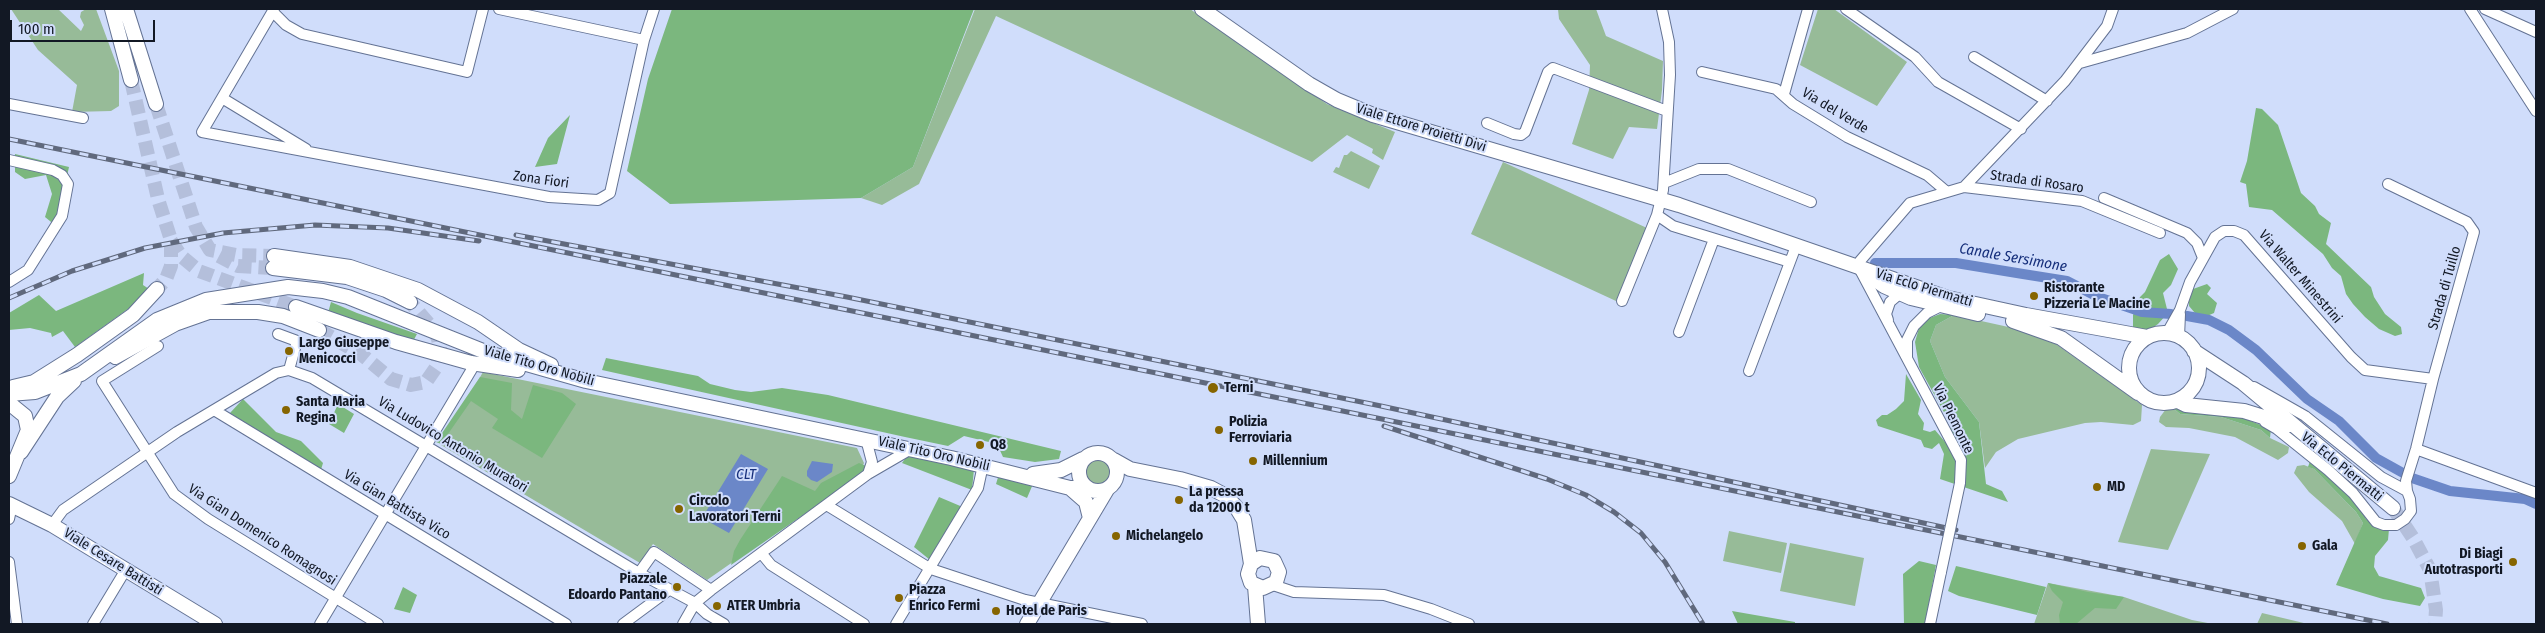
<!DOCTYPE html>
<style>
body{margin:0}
#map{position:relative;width:2545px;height:633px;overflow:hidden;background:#d0ddfb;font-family:"Fira Sans Condensed",sans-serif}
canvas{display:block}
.frame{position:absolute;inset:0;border:10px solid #121824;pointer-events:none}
.scale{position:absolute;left:10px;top:20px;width:145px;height:22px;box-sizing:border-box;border:2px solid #121824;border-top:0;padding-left:6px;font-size:15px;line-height:18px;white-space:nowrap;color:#121824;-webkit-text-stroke:4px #d0ddfb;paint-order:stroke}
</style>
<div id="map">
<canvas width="2545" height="633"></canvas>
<div class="frame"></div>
<div class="scale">100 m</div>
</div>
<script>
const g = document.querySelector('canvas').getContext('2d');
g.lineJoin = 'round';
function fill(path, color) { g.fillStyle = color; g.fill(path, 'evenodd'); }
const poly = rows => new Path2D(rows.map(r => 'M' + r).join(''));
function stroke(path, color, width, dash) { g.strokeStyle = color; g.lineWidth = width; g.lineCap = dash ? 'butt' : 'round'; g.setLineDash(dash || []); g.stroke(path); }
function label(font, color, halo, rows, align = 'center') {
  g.font = font + ' "Fira Sans Condensed",sans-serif'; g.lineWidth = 4; g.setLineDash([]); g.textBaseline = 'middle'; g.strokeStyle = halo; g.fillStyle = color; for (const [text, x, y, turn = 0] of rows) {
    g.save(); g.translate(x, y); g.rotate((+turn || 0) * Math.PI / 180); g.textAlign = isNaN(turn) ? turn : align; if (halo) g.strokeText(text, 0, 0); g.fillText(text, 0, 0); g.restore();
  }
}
fill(poly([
 [11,9,58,9,81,31,84,25,80,17,81,12,86,9,96,9,119,71,119,106,111,111,72,112,77,85,38,50],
 [975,9,1190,9,1327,104,1395,132,1383,160,1372,153,1373,149,1347,135,1312,162,996,16,919,184,882,205,861,198,913,167],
 [1558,9,1596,9,1606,36,1663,61,1662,90,1657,129,1629,127,1613,159,1572,144,1589,90,1590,65,1559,19],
 [1818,9,1834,9,1907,62,1877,106,1800,65],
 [1351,151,1380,166,1369,189,1333,172,1336,167,1339,168,1344,155,1347,155],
 [1503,162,1647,228,1616,301,1471,234],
 [1954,315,2013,328,2056,344,2142,405,2141,421,2133,425,2101,422,2085,423,2018,439,1996,452,1985,468,1979,422,1945,377,1930,341,1936,325],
 [483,372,857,448,864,463,859,474,707,580,653,544,640,563,441,445],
 [2173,408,2180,414,2221,417,2261,430,2270,438,2289,447,2288,453,2278,460,2235,437,2189,428,2166,427,2159,422,2160,417,2166,409],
 [2151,449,2210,454,2168,550,2118,542],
 '1086 472a13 13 0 1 1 26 0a13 13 0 1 1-26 0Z',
 [2304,465,2314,469,2356,512,2363,523,2355,544,2342,521,2309,492,2294,473,2297,466],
 [1729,531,1787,543,1781,573,1723,561],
 [1790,543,1864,558,1855,606,1780,591],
 [2048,583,2124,597,2192,620,2213,624,2034,624],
 [2262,613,2308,624,2257,624]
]), '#97bb98');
fill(poly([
 [672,9,974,9,913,167,861,198,670,204,627,171,648,79],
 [2256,108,2262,109,2278,125,2301,193,2315,206,2319,214,2331,223,2326,244,2371,287,2374,297,2385,314,2401,327,2402,334,2395,336,2379,329,2365,317,2353,304,2346,294,2341,276,2332,268,2323,254,2272,210,2249,207,2246,184,2240,182,2247,161],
 [570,115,557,164,535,167,548,138],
 [15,154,69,167,56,226,45,217,52,194,46,175,25,179,15,172],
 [2169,254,2178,269,2171,285,2163,293,2168,313,2158,324,2145,333,2133,329,2133,315,2140,297,2145,292,2160,260],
 [144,273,143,285,149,289,128,309,75,347,63,331,52,337,51,333,30,328,9,330,9,313,39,295,56,311],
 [2207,284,2211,288,2207,294,2217,303,2214,313,2200,319,2189,306,2189,301,2193,289],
 [331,302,357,313,417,334,411,345,328,313],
 [1940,314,1954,315,1936,325,1930,341,1945,377,1979,422,1986,484,2002,491,2008,502,1940,479,1944,454,1939,443,1932,449,1924,447,1921,440,1878,426,1876,420,1882,415,1887,415,1896,409,1904,401,1906,374,1921,400,1918,414,1924,423,1923,430,1930,432,1935,430,1946,443,1951,425,1919,367,1915,342,1919,328,1927,319],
 [606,358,698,376,710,384,735,390,751,392,782,388,828,395,1061,451,1059,459,1035,462,1003,457,997,444,964,436,948,446,905,437,602,370],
 [480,377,512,383,511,410,522,419,533,385,562,393,576,404,542,458,492,428,498,419,471,401,441,444,436,442],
 [243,399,276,432,301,441,323,463,320,473,230,413],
 [338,404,354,414,344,433,329,424],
 [2173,408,2230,413,2271,429,2270,438,2261,430,2221,417,2180,414],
 [910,452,974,469,972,490,902,463],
 [2310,461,2343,488,2362,510,2366,519,2389,529,2388,540,2375,556,2374,567,2379,576,2421,588,2425,598,2420,606,2383,599,2336,585,2363,523,2356,512,2314,469,2308,467],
 [859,463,871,468,731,565,734,551,740,540,782,476,815,491,821,483],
 [999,474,1033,484,1027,498,996,484],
 [939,497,965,508,935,564,914,547],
 [1919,561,1936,565,1925,624,1904,624,1903,574],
 [1956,566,2046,587,2037,615,1959,596,1948,591],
 [2048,583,2088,592,2124,597,2116,609,2095,608,2076,624,2060,624,2059,615,2063,602,2052,591],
 [403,587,417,595,410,613,394,609],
 [1732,611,1795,622,1795,624,1738,624]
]), '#7bb77e');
fill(poly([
 [741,454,768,469,729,533,702,518],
 [812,461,833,464,832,472,817,482,811,480,807,476,807,471]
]), '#6b87c8');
stroke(poly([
 [1875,263,1956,263,2023,274,2067,281,2098,297,2142,312,2171,314],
 [2187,316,2209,320,2229,330,2256,350,2307,399,2339,421,2376,458,2403,473],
 [2412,478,2450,491,2525,499,2536,504]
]), '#6b87c8', 10);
stroke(poly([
 [131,80,158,199,171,240,171,266,166,279,157,289],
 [156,104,196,227,210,250,236,255,274,256],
 [171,241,181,256,199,271,296,307],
 [219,256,238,266,273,268],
 [319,330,361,354,391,379,411,385,426,382,437,366,440,349,438,339,434,330,410,302],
 [2393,508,2413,538,2430,570,2436,610,2435,624]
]), '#b4bfdb', 14, [14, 7]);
const street = poly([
 [274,9,202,132,549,197,598,200,610,193,644,40,654,9],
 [499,9,644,40],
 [1662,9,1669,42,1670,75,1663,190,1657,215,1673,226,1790,262,1796,246],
 [1846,9,1915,57,1938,82,2021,129],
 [2470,9,2536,111],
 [2485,9,2536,32],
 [273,12,286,25,302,34,467,72,483,9],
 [1974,57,2047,101],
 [2080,63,2187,33,2233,9],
 [1702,72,1776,89,1793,104,1847,137,1927,175,1947,192],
 [1784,94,1808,9],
 [222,98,306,149],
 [9,104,83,118],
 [1487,123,1514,134,1521,135,1525,132,1548,72,1553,68,1667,111],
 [9,160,53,170,62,175,68,184,62,216,28,270,9,282],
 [1664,183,1699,169,1728,169,1811,202],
 [2388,184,2467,222,2474,232,2433,379,2416,449,2406,481,2407,491],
 [1964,187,2082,201,2160,233],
 [2104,198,2187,233,2197,243,2203,258],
 [1622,301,1657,215],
 [1888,320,1886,314,1890,302,1904,290],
 [1679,332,1714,239],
 [2167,333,2180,310,2190,282,2215,237,2224,231,2234,231,2244,235,2351,357,2365,370,2433,379],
 [278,334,297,341,289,370],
 [2179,337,2180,314],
 [158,346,102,381,174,494,208,519,378,624],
 [1907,357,1907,340,1914,326,1927,313,1941,306],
 [1749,371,1790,262],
 [2254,387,2305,416,2381,477,2407,491,2410,499,2411,511,2405,519,2396,525,2384,525,2376,522,2353,493,2328,470,2277,429,2265,422],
 [214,410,566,624],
 [2416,449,2536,493],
 [868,474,911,449],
 [1960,483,1961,460,1859,268,1860,261,1910,203,1964,187,2065,81,2107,26,2113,9],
 [828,506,931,569,1025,600,1142,624],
 [9,519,12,505],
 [52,525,63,510,177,432,276,373,289,370,312,378,639,573],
 [762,554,771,565,864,624],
 [9,562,17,624],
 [1273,585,1294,592,1384,595,1431,609,1469,624],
 [711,590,654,552,639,573,695,603,707,614,724,624],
 [93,624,125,571],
 [320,624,472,369],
 [623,624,669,590],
 [683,624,695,603,711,590,868,474,872,462,866,439],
 [896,624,978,488,983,465],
 [1930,624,1941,572]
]);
const secondary = poly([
 [112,9,131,80],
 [126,9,156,104],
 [1202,9,1309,84,1337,100,1373,115,1679,205,1948,298,2026,315,2147,337],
 [274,256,350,267,418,290,478,322,519,350,551,365],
 [273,268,347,277,386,290,410,302],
 [1867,274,1884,286,1911,298,1978,314],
 [296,307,396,342,471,363,518,370],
 [2013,321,2061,338,2138,393],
 '2129 368a35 35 0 1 1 70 0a35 35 0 1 1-70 0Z',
 [2194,351,2243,383,2393,508],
 [115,357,175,324,209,312,258,312,283,316,319,330],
 [13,387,34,382,77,355,133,315,157,289],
 [9,394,35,392,81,374,157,320,206,300,288,287,323,291,348,297,488,353,586,381,951,458,1070,488,1088,488],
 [2178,401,2186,405,2244,411,2289,425],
 [9,403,25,416,28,430,9,476],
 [21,452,57,397,74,381],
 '1079 472a19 19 0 1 1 38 0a19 19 0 1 1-38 0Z',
 [1114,460,1130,469,1180,479,1211,488,1226,496,1236,507,1244,520,1251,564,1248,574,1251,583,1263,588,1276,582,1279,572,1274,561,1260,558,1251,564],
 [1033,474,1061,470,1083,459],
 [1070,488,1086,502,1090,518],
 [9,504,52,525,215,624],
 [1255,586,1258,624],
 [1027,624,1108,488]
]);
stroke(street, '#647394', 12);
stroke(secondary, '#647394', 16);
stroke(street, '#fff', 10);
stroke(secondary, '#fff', 14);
const rail = poly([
 [9,139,2387,624],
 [516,235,847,297,1381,406,1956,530],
 [9,298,72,271,145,248,223,233,315,225,388,228,479,241],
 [1384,426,1547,479,1586,495,1614,512,1641,533,1665,562,1703,624]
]);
stroke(rail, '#60697d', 5);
stroke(rail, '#d0ddfb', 3, [9]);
const streetBridge = poly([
 [1941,572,1960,483]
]);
stroke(streetBridge, '#647394', 12, []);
stroke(streetBridge, '#fff', 10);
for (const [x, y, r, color] of [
 [2034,296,5,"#866500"],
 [289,351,5,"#866500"],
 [1213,388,6,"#866500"],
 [286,410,5,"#866500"],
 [1219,430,5,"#866500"],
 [980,445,5,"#866500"],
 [1253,461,5,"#866500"],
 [2097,487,5,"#866500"],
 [1179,500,5,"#866500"],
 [679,509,5,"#866500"],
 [1116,536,5,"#866500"],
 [2302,546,5,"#866500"],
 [2513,562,5,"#866500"],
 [677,587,5,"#866500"],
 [899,598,5,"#866500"],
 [717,606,5,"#866500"],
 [996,611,5,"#866500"]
]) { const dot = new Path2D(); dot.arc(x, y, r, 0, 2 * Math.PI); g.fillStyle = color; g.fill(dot); stroke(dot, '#d0ddfb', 2); }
label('14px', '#121824', '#d0ddfb', [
 ["Via del Verde",1835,111,31],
 ["Viale Ettore Proietti Divi",1421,128,17],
 ["Zona Fiori",541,180,8],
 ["Strada di Rosaro",2037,182,8],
 ["Via Walter Minestrini",2300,277,49],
 ["Via Eclo Piermatti",1924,288,17],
 ["Strada di Tuillo",2445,288,-74],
 ["Viale Tito Oro Nobili",539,366,16],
 ["Via Piemonte",1953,419,64],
 ["Via Ludovico Antonio Muratori",453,445,31],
 ["Viale Tito Oro Nobili",934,454,13],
 ["Via Eclo Piermatti",2342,467,39],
 ["Via Gian Battista Vico",397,505,31],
 ["Via Gian Domenico Romagnosi",262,535,33],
 ["Viale Cesare Battisti",113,562,32]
]);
label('bold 14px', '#121824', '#d0ddfb', [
 ["Ristorante",2044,288],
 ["Pizzeria Le Macine",2044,304],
 ["Largo Giuseppe",299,343],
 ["Menicocci",299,359],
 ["Terni",1224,388],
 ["Santa Maria",296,402],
 ["Regina",296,418],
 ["Polizia",1229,422],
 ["Ferroviaria",1229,438],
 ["Q8",990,445],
 ["Millennium",1263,461],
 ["MD",2107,487],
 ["La pressa",1189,492],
 ["da 12000 t",1189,508],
 ["Circolo",689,501],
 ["Lavoratori Terni",689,517],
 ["Michelangelo",1126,536],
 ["Gala",2312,546],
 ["Di Biagi",2503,554,"right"],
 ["Autotrasporti",2503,570,"right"],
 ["Piazzale",667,579,"right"],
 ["Edoardo Pantano",667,595,"right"],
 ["Piazza",909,590],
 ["Enrico Fermi",909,606],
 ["ATER Umbria",727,606],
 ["Hotel de Paris",1006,611]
], 'left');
label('italic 15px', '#162f7b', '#d0ddfb', [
 ["Canale Sersimone",2013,258,10],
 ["CLT",746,475]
]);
</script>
